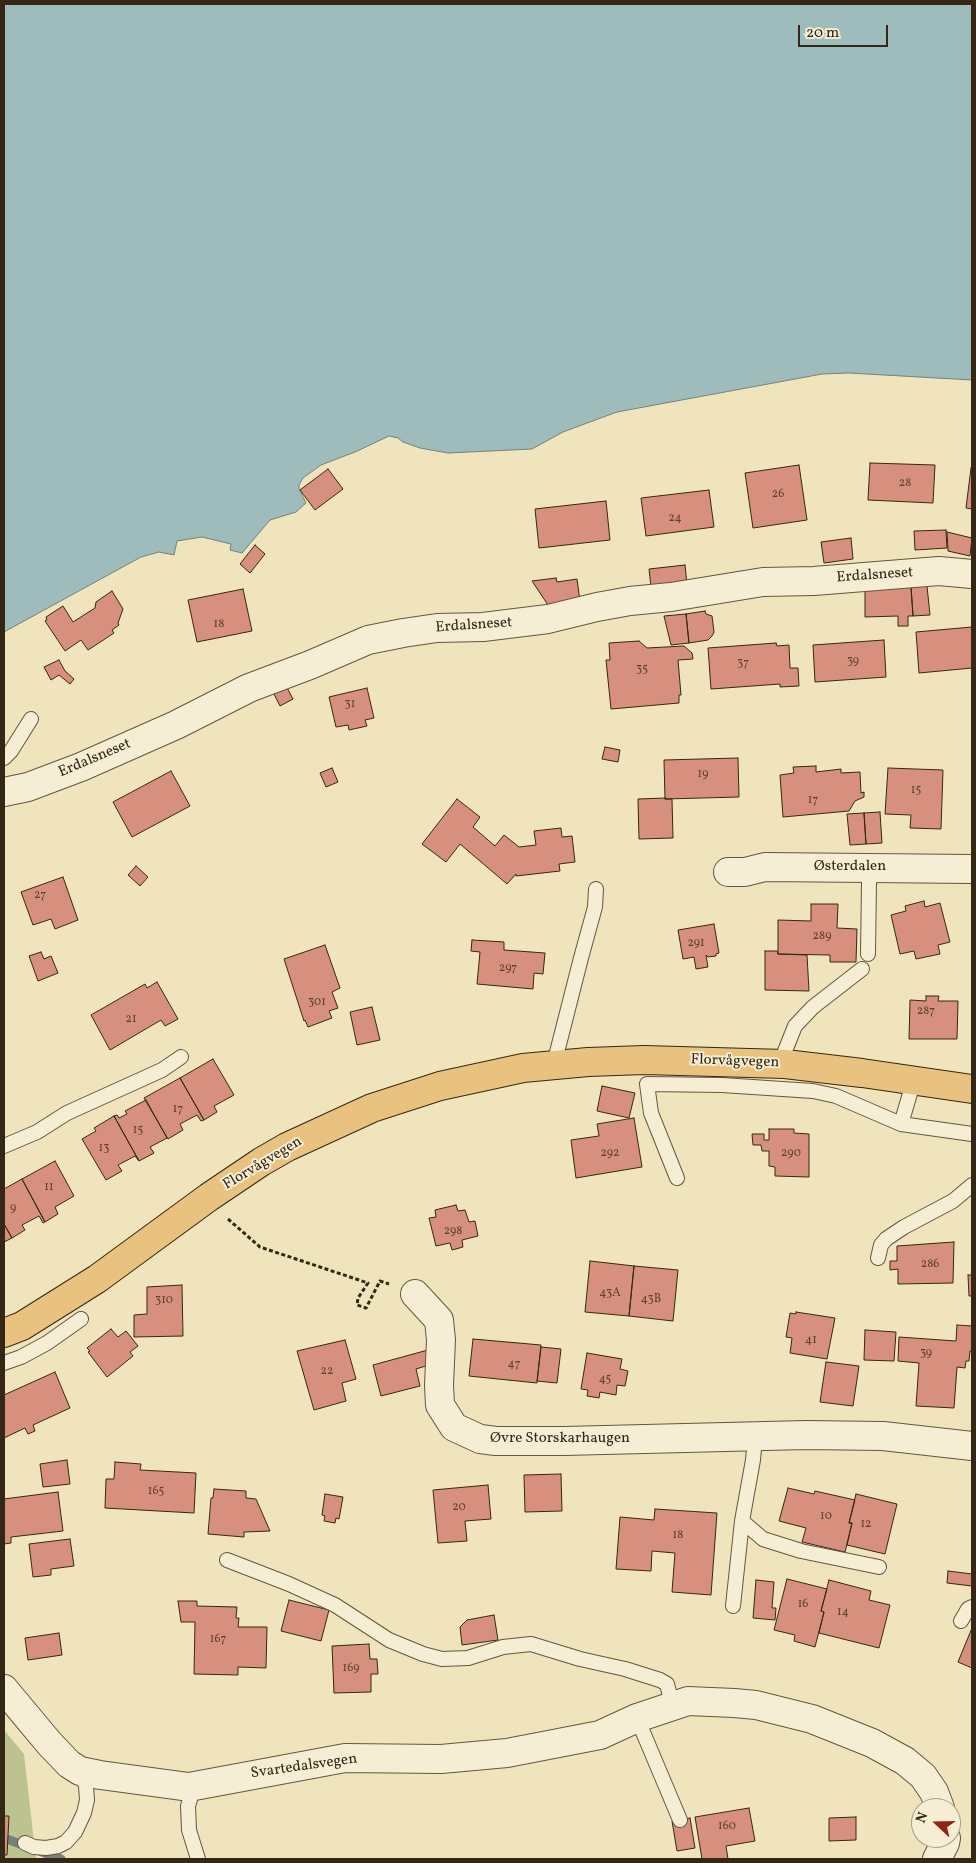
<!DOCTYPE html>
<meta charset="utf-8">
<style>
body{margin:0}
#map{position:relative;width:976px;height:1863px;overflow:hidden;background:#f0e4bd;font-family:Vollkorn,serif}
canvas{display:block}
.frame{position:absolute;inset:0;border:5px solid #352715;pointer-events:none}
.north{position:absolute;left:911px;top:1798px;width:50px;height:50px;box-sizing:border-box;background:#f5edd4;border:1px solid #a89e88;border-radius:50%;rotate:291deg;font-size:14px;font-weight:700;line-height:20px;text-align:center;color:#352715}
.north::after{content:'';display:block;margin:auto;width:18px;height:22px;background:#8f2418;clip-path:polygon(50% 0,100% 100%,50% 72%,0 100%)}
.scale{position:absolute;left:798px;top:25px;width:90px;height:22px;box-sizing:border-box;border:2px solid #352715;border-top:0;padding-left:6px;font-size:15px;line-height:18px;white-space:nowrap;color:#352715;-webkit-text-stroke:4px #f5edd4;paint-order:stroke}
</style>
<div id="map">
<canvas width="976" height="1863"></canvas>
<div class="frame"></div>
<div class="north">N</div>
<div class="scale">20 m</div>
</div>
<script>
const g = document.querySelector('canvas').getContext('2d');
g.lineJoin = 'round';
function fill(path, color) { g.fillStyle = color; g.fill(path, 'evenodd'); }
const poly = rows => new Path2D(rows.map(r => 'M' + r).join(''));
function stroke(path, color, width, dash) { g.strokeStyle = color; g.lineWidth = width; g.lineCap = dash ? 'butt' : 'round'; g.setLineDash(dash || []); g.stroke(path); }
function label(font, color, halo, rows, align = 'center') {
  g.font = font + ' Vollkorn,serif'; g.lineWidth = 4; g.setLineDash([]); g.textBaseline = 'middle'; g.strokeStyle = halo; g.fillStyle = color; for (const [text, x, y, turn = 0] of rows) {
    g.save(); g.translate(x, y); g.rotate((+turn || 0) * Math.PI / 180); g.textAlign = isNaN(turn) ? turn : align; if (halo) g.strokeText(text, 0, 0); g.fillText(text, 0, 0); g.restore();
  }
}
fill(poly([
 [4,1730,24,1754,36,1859,4,1859]
]), '#bdc38e');
const water = poly([
 [4,4,972,4,972,380,849,373,822,374,617,412,563,432,532,449,448,453,420,448,403,442,398,438,389,436,355,452,321,465,303,478,299,485,299,489,306,503,296,512,270,520,242,553,230,550,231,544,202,537,177,541,174,555,159,552,141,557,4,632,4,4]
]);
fill(water, '#9ebcbb');
stroke(water, '#748079', 1);
stroke(poly([
 [4,1838,61,1859]
]), '#748079', 9);
const building = poly([
 [870,463,935,465,933,503,868,500,870,463],
 [799,465,807,520,753,528,745,473,799,465],
 [971,468,972,468,972,509,966,508,971,468],
 [328,469,343,489,315,510,300,490,328,469],
 [709,490,714,527,646,536,641,498,709,490],
 [606,501,610,540,539,548,535,509,606,501],
 [946,530,947,548,915,550,914,531,946,530],
 [947,532,972,538,970,556,948,551,947,532],
 [851,538,853,559,824,563,821,542,851,538],
 [255,545,265,554,250,573,240,564,255,545],
 [685,565,687,584,651,587,649,569,685,565],
 [556,578,557,582,577,579,580,601,548,605,532,581,556,578],
 [927,586,930,615,913,616,911,587,927,586],
 [911,587,913,616,908,616,908,626,898,626,898,616,865,617,865,588,911,587],
 [243,589,252,631,197,642,188,600,243,589],
 [112,591,123,609,118,623,119,625,112,630,114,633,88,650,81,640,65,651,45,621,47,620,46,617,63,606,73,622,95,608,96,602,112,591],
 [705,611,706,614,712,616,714,632,712,636,708,640,689,643,686,614,705,611],
 [686,614,689,643,671,645,664,616,686,614],
 [972,627,972,668,919,673,916,632,972,627],
 [884,640,886,677,815,682,813,645,884,640],
 [639,641,647,648,684,646,692,653,693,659,678,660,681,695,679,695,679,703,611,709,606,660,610,660,609,643,639,641],
 [776,643,777,646,789,645,790,668,798,668,799,686,780,687,780,684,711,689,708,648,776,643],
 [59,660,65,671,74,679,70,684,59,675,51,680,44,667,59,660],
 [285,684,293,699,280,706,272,690,285,684],
 [367,688,374,718,365,720,367,726,349,730,348,725,336,727,329,697,367,688],
 [605,747,620,750,618,762,602,759,605,747],
 [738,758,739,797,665,799,664,760,738,758],
 [816,766,816,772,841,769,841,773,860,772,861,793,864,792,864,797,855,801,849,811,783,817,780,775,794,773,793,767,816,766],
 [332,768,338,782,326,787,320,773,332,768],
 [888,768,943,770,941,829,910,828,911,815,885,814,888,768],
 [171,771,190,806,132,837,113,802,171,771],
 [665,798,665,799,672,799,673,838,639,839,638,799,665,798],
 [457,799,480,817,473,827,495,846,504,835,519,847,536,845,534,831,561,828,562,837,572,836,575,862,559,864,560,871,516,876,516,874,507,884,460,844,446,862,422,844,457,799],
 [880,812,882,843,866,844,864,813,880,812],
 [864,813,866,844,850,845,847,814,864,813],
 [136,866,148,877,140,886,128,875,136,866],
 [63,877,78,920,55,929,51,919,33,925,21,892,63,877],
 [924,901,925,907,940,903,950,942,938,945,940,954,916,959,914,951,900,954,891,915,906,911,905,906,924,901],
 [811,904,838,904,837,928,857,929,856,962,830,962,830,955,778,954,778,920,811,921,811,904],
 [714,924,719,953,716,954,716,956,708,957,706,955,708,967,696,969,694,957,683,959,678,930,714,924],
 [472,940,504,942,504,950,545,953,543,974,534,973,533,989,477,984,480,952,471,951,472,940],
 [325,945,340,988,332,992,338,1008,329,1011,332,1018,308,1027,305,1020,304,1021,284,959,325,945],
 [765,951,777,951,778,954,807,955,809,991,765,990,765,951],
 [41,952,44,959,51,956,58,973,38,981,29,956,41,952],
 [157,982,178,1019,165,1026,161,1020,110,1050,91,1015,145,984,147,988,157,982],
 [926,996,939,996,938,1001,958,1001,957,1039,909,1039,910,1000,926,1001,926,996],
 [372,1007,380,1040,357,1045,350,1012,372,1007],
 [213,1059,234,1095,214,1106,217,1112,204,1120,180,1078,213,1059],
 [180,1078,204,1120,201,1121,197,1115,180,1124,183,1130,168,1139,144,1098,180,1078],
 [602,1086,635,1093,629,1118,597,1111,602,1086],
 [146,1100,167,1138,150,1147,154,1153,139,1161,114,1116,117,1115,119,1118,127,1114,125,1111,146,1100],
 [114,1116,139,1161,135,1156,118,1165,122,1171,106,1180,82,1139,96,1131,94,1128,114,1116],
 [634,1118,642,1167,576,1178,571,1140,599,1136,597,1124,634,1118],
 [769,1129,794,1129,794,1133,809,1134,809,1177,775,1176,775,1167,769,1166,769,1151,762,1151,761,1145,753,1145,752,1134,764,1134,764,1140,769,1140,769,1129],
 [55,1161,74,1196,55,1207,58,1214,45,1222,22,1179,55,1161],
 [22,1179,45,1222,43,1223,39,1216,22,1225,25,1230,12,1238,4,1224,4,1189,22,1179],
 [456,1205,458,1211,465,1210,469,1222,475,1221,478,1236,462,1240,463,1247,452,1250,450,1243,436,1246,429,1218,436,1217,435,1210,456,1205],
 [4,1224,12,1238,4,1242,4,1224],
 [954,1242,953,1283,898,1284,898,1269,890,1270,890,1261,897,1261,897,1246,954,1242],
 [590,1261,634,1266,629,1316,585,1312,590,1261],
 [634,1266,678,1270,673,1321,629,1316,634,1266],
 [968,1275,972,1275,972,1296,969,1296,968,1275],
 [182,1285,183,1336,134,1337,134,1315,147,1314,147,1287,182,1285],
 [796,1312,835,1318,827,1359,790,1353,792,1338,786,1337,790,1313,796,1314,796,1312],
 [957,1325,972,1326,972,1351,970,1351,969,1361,966,1361,965,1368,957,1367,954,1408,916,1406,919,1363,898,1361,899,1337,956,1341,957,1325],
 [111,1329,118,1337,126,1331,138,1346,130,1352,133,1356,107,1377,88,1352,90,1351,87,1348,111,1329],
 [865,1330,896,1332,894,1361,864,1360,865,1330],
 [473,1339,541,1345,537,1383,469,1376,473,1339],
 [345,1340,356,1379,342,1383,346,1401,314,1410,297,1351,345,1340],
 [541,1347,561,1349,557,1383,537,1381,541,1347],
 [428,1350,432,1364,416,1369,420,1386,381,1396,373,1365,428,1350],
 [587,1353,622,1359,620,1369,628,1371,625,1386,617,1385,616,1395,600,1392,599,1398,587,1396,588,1390,581,1389,587,1353],
 [826,1362,859,1366,853,1406,820,1402,826,1362],
 [55,1372,70,1408,33,1425,35,1431,28,1434,25,1428,4,1438,4,1395,55,1372],
 [67,1460,70,1484,43,1487,40,1464,67,1460],
 [115,1462,141,1464,140,1470,196,1473,194,1513,105,1508,106,1479,114,1479,115,1462],
 [561,1474,562,1511,525,1512,524,1475,561,1474],
 [488,1485,491,1519,465,1521,467,1541,438,1543,433,1490,488,1485],
 [788,1488,814,1494,815,1491,855,1500,849,1523,852,1523,845,1552,802,1542,806,1528,779,1521,788,1488],
 [214,1489,246,1491,246,1498,256,1499,270,1531,244,1532,244,1537,208,1534,211,1498,213,1498,214,1489],
 [58,1492,63,1531,11,1537,11,1543,4,1544,4,1499,58,1492],
 [325,1494,343,1497,339,1519,336,1518,335,1523,324,1521,325,1516,322,1515,325,1494],
 [856,1494,897,1504,885,1554,847,1545,852,1523,849,1523,856,1494],
 [655,1509,717,1513,711,1595,672,1592,675,1553,652,1551,651,1571,616,1569,620,1517,654,1520,655,1509],
 [70,1539,74,1566,51,1569,51,1575,33,1577,29,1544,70,1539],
 [948,1571,972,1574,972,1586,947,1583,948,1571],
 [787,1579,827,1589,821,1611,824,1612,815,1647,794,1641,795,1635,774,1630,787,1579],
 [756,1580,774,1582,772,1608,776,1608,775,1620,753,1618,756,1580],
 [829,1580,871,1591,869,1600,890,1605,879,1648,819,1633,824,1612,821,1611,829,1580],
 [289,1600,329,1610,321,1641,281,1631,289,1600],
 [178,1601,197,1601,197,1606,237,1607,236,1618,239,1618,238,1627,267,1627,266,1668,238,1667,238,1675,194,1674,195,1622,181,1622,178,1601],
 [494,1615,498,1640,462,1645,460,1627,467,1620,494,1615],
 [972,1628,972,1668,958,1662,972,1628],
 [59,1633,62,1655,28,1660,25,1638,59,1633],
 [369,1644,370,1659,377,1659,378,1674,371,1674,371,1692,334,1693,332,1646,369,1644],
 [749,1808,755,1841,726,1846,728,1859,702,1859,695,1817,749,1808],
 [4,1816,9,1816,7,1855,4,1855,4,1816],
 [856,1817,856,1840,829,1841,829,1818,856,1817],
 [690,1818,695,1848,677,1851,672,1821,690,1818]
]);
fill(building, '#d7907d');
stroke(building, '#352715', 1);
const service = poly([
 [4,758,11,751,31,719],
 [868,954,869,883,872,867],
 [554,1064,581,958,595,907,596,889],
 [785,1064,785,1051,795,1026,813,1007,862,969],
 [914,1080,901,1124,972,1134],
 [4,1146,37,1132,67,1113,162,1070,181,1057],
 [677,1178,651,1113,647,1084,722,1085,813,1091,836,1096,901,1124],
 [878,1258,881,1245,886,1239,904,1227,953,1201,972,1185],
 [4,1363,21,1357,47,1343,81,1319],
 [742,1521,763,1539,801,1551,879,1567],
 [227,1560,289,1584,335,1605,389,1640,423,1654,442,1659,468,1658,503,1647,531,1644,580,1659,625,1669,660,1680,667,1684,670,1696,669,1707],
 [733,1606,742,1521,753,1460,755,1437],
 [961,1621,968,1609,972,1607],
 [637,1718,680,1820],
 [194,1785,188,1806,189,1830,198,1859],
 [25,1843,34,1847,46,1848,58,1846,66,1842,75,1832,84,1813,87,1800,86,1786,80,1771]
]);
const minor = poly([
 [4,792,28,787,81,767,176,725,249,688,310,665,368,640,403,633,437,628,483,627,548,619,597,607,630,601,671,597,763,582,814,581,939,571,972,574],
 [728,872,745,872,765,867,972,869],
 [415,1294,439,1320,441,1340,439,1385,440,1405,454,1427,480,1439,496,1441,564,1441,806,1435,883,1436,972,1446],
 [4,1689,49,1743,69,1764,80,1771,100,1775,189,1787,345,1758,441,1759,507,1753,600,1735,637,1718,688,1701,734,1703,756,1705,812,1719,872,1743,905,1761,923,1776,934,1792,940,1808],
 [937,1859,945,1843,946,1838]
]);
const primary = poly([
 [4,1333,22,1326,97,1279,209,1197,261,1162,287,1147,372,1108,440,1086,523,1068,588,1062,644,1060,785,1064,862,1073,972,1089]
]);
stroke(service, '#64563f', 16);
stroke(minor, '#64563f', 30);
stroke(primary, '#352715', 30);
stroke(poly([
 [228,1219,260,1247,368,1283,358,1298,357,1305,366,1308,380,1281,389,1284]
]), '#352715', 3, [4, 2.5]);
stroke(service, '#f5edd4', 14);
stroke(minor, '#f5edd4', 28);
stroke(primary, '#e8c27e', 28);
label('12px', '#5e412f', null, [
 ["28",905,484],
 ["26",778,495],
 ["24",675,519],
 ["18",219,625],
 ["39",853,662],
 ["37",743,664],
 ["35",642,670],
 ["31",350,705],
 ["19",703,775],
 ["15",916,791],
 ["17",813,801],
 ["27",40,896],
 ["289",822,937],
 ["291",696,944],
 ["297",508,969],
 ["301",317,1003],
 ["287",926,1012],
 ["21",131,1020],
 ["17",178,1110],
 ["15",138,1131],
 ["13",104,1149],
 ["292",610,1154],
 ["290",791,1154],
 ["11",49,1188],
 ["9",13,1209],
 ["298",453,1232],
 ["286",930,1265],
 ["43A",610,1294],
 ["43B",651,1300],
 ["310",164,1301],
 ["41",811,1341],
 ["39",926,1354],
 ["47",514,1365],
 ["22",327,1372],
 ["45",605,1380],
 ["165",156,1492],
 ["20",459,1508],
 ["10",826,1517],
 ["12",866,1525],
 ["18",678,1536],
 ["16",803,1605],
 ["14",843,1613],
 ["167",218,1640],
 ["169",351,1669],
 ["160",727,1827]
]);
label('15px', '#352715', '#f5edd4', [
 ["Erdalsneset",875,576,-4],
 ["Erdalsneset",474,626,-4],
 ["Erdalsneset",95,759,-23],
 ["Østerdalen",850,867],
 ["Florvågvegen",735,1062,2],
 ["Florvågvegen",263,1164,-31],
 ["Øvre Storskarhaugen",560,1439],
 ["Svartedalsvegen",304,1767,-8]
]);
</script>
